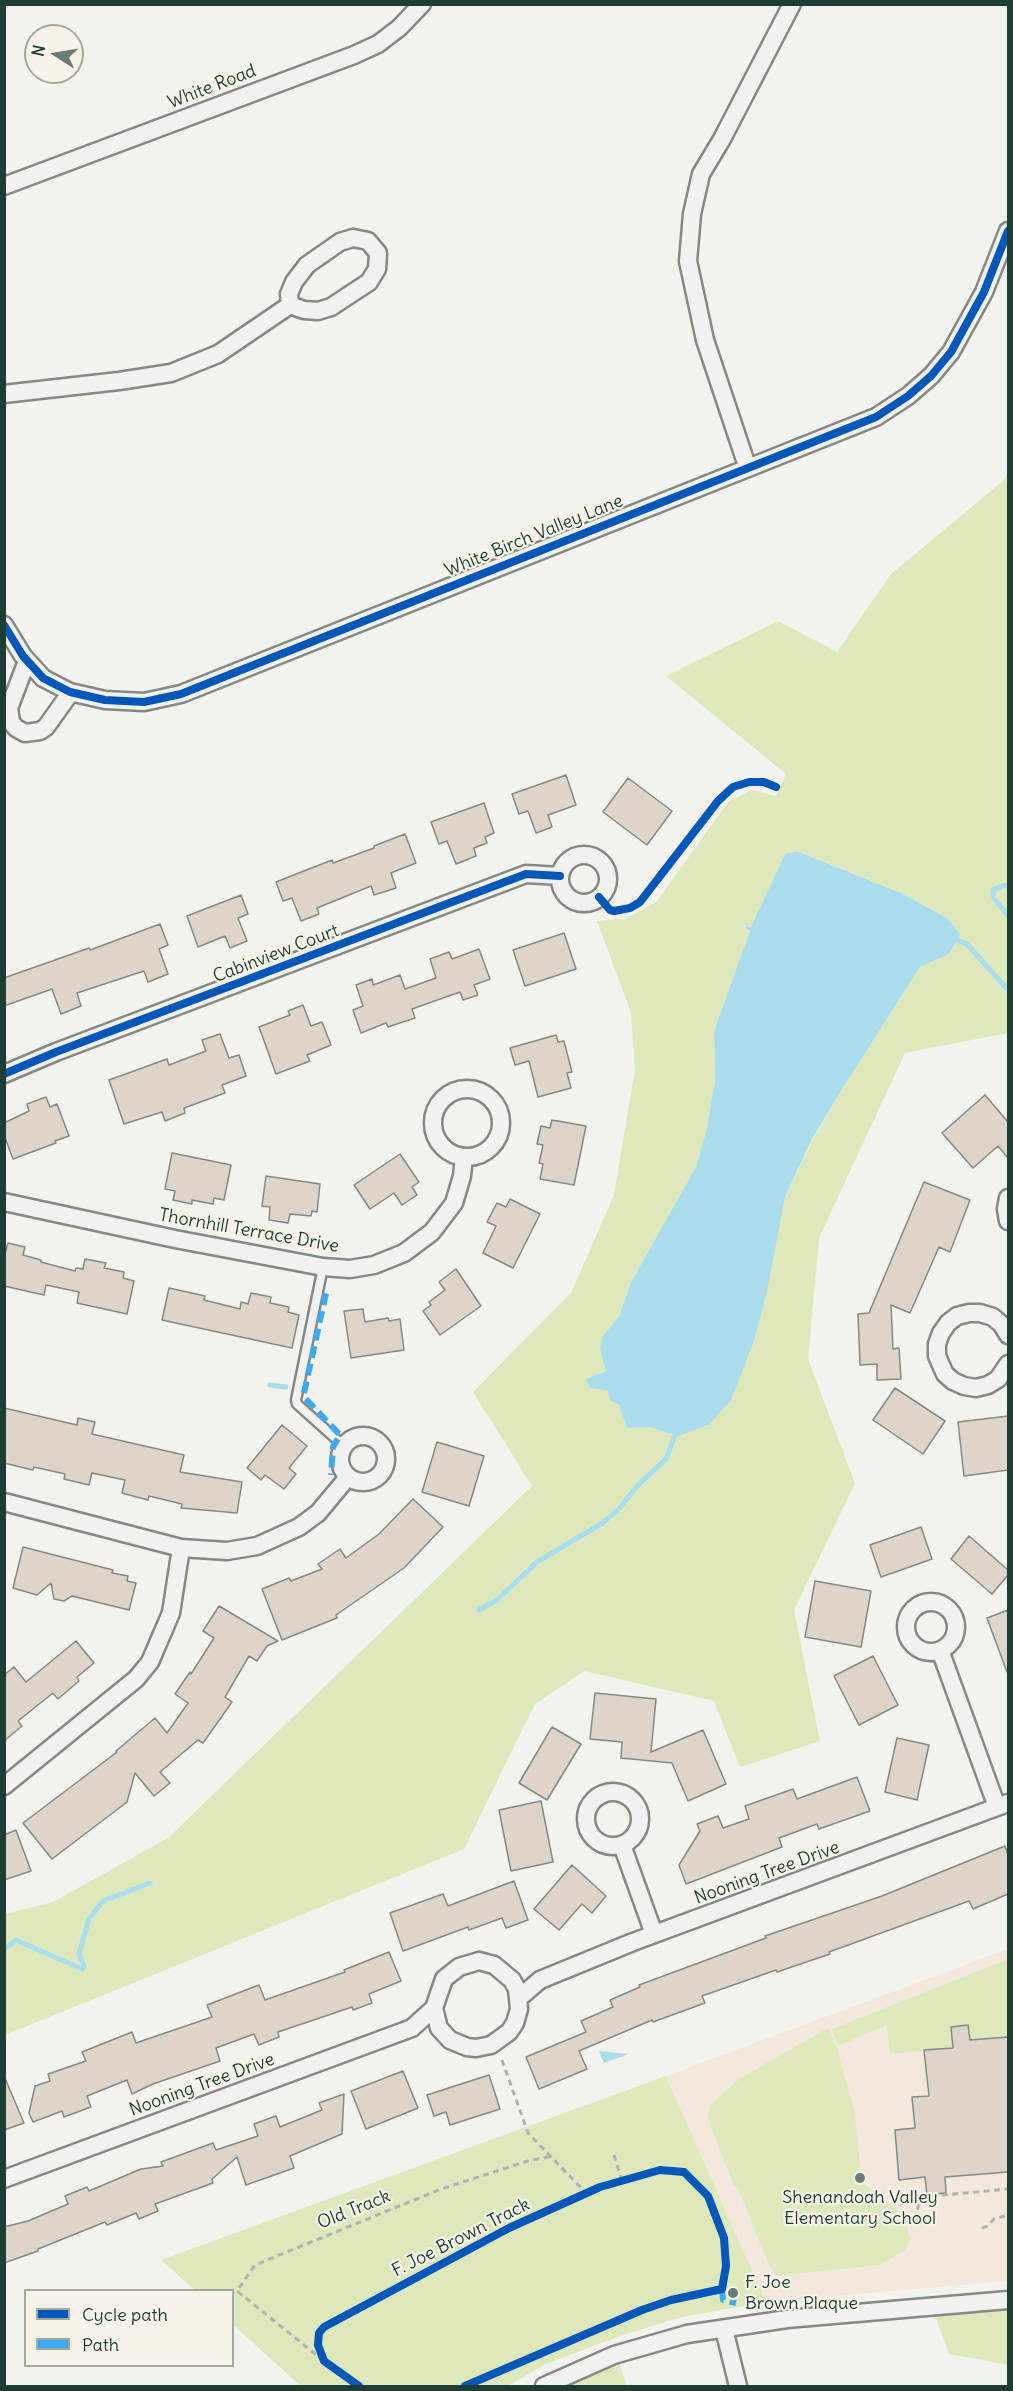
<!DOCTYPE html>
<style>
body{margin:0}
#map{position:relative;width:1013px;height:2391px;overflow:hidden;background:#f4f2ec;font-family:Delius,sans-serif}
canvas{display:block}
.frame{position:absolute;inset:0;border:6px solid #1f3d34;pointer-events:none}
.legend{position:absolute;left:24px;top:2289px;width:210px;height:78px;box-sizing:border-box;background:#f7f3e8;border:2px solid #a1aaa0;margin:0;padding:8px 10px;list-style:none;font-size:18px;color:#1f3d34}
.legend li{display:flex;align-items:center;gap:12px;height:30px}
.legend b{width:30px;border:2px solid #a1aaa0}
.north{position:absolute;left:24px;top:24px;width:60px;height:60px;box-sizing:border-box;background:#f7f3e8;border:2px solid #a1aaa0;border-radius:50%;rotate:282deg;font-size:16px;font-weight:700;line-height:24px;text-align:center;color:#1f3d34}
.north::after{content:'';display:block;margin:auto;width:21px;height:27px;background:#6a7c74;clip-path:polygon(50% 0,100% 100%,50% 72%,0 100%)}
</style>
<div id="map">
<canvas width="1013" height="2391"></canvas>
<div class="frame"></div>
<ul class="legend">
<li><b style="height:8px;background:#0057b8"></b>Cycle path</li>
<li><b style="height:8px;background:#3fa9f5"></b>Path</li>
</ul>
<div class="north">N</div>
</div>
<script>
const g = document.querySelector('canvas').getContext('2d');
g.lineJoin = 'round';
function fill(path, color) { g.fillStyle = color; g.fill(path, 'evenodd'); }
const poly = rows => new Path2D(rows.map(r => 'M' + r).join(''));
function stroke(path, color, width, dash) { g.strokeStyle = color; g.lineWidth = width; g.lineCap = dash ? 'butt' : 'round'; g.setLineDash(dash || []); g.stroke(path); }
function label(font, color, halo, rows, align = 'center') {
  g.font = font + ' Delius,sans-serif'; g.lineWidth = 4.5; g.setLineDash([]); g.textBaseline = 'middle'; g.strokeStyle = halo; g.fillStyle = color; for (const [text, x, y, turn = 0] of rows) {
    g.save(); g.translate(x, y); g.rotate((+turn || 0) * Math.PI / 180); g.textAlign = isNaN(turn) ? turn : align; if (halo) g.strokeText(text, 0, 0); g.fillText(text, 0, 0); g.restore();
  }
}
fill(poly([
 [1008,1949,1008,2281,766,2302,666,2076]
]), '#f2e9dc');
fill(poly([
 [1008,473,1008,1033,905,1053,819,1238,808,1359,855,1483,794,1610,820,1741,740,1767,714,1701,584,1671,535,1704,464,1849,5,2035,5,1914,53,1902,168,1838,532,1486,473,1392,571,1293,614,1195,635,1070,631,1013,597,921,627,918,656,902,729,801,752,790,776,796,786,774,666,676,778,621,837,652,891,574,1004,480],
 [798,851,901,893,947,918,949,954,920,967,846,1083,813,1139,785,1197,775,1242,678,1436,649,1427,628,1428,619,1405,611,1401,607,1389,586,1379,606,1371,602,1337,619,1316,631,1282,696,1167,707,1128,715,1080,714,1031,750,931,743,927,744,925,751,928,785,854],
 [1008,1959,1008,2037,970,2040,968,2026,951,2027,953,2048,890,2054,887,2025,838,2046,832,2029],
 [828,2028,837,2048,854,2109,862,2182,899,2211,911,2238,905,2250,880,2265,776,2276,767,2261,738,2188,733,2184,708,2118,710,2105,739,2079],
 [666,2076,766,2302,682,2317,620,2336,546,2364,508,2386,301,2386,233,2325,232,2290,195,2290,161,2260],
 [1008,2311,1008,2365,949,2354,935,2315],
 [619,2362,627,2386,569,2386]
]), '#dde9bd');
fill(poly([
 [797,851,901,893,947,918,960,934,949,954,920,967,846,1083,812,1139,785,1197,767,1291,754,1341,731,1400,710,1424,678,1436,649,1427,627,1428,619,1405,611,1401,607,1390,590,1388,586,1379,606,1371,600,1349,602,1337,619,1316,631,1282,696,1167,707,1128,715,1080,714,1031,750,931,743,926,751,927,785,854],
 [599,2051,629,2054,604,2063]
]), '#aadceb');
stroke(poly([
 [1008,886,1005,885,993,890,994,898,1008,916],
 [957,940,967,944,1008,990],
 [270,1385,286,1387],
 [479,1610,497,1600,537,1562,601,1524,618,1510,638,1485,666,1459,675,1435],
 [4,1949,16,1940,82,1969,84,1966,79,1954,89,1919,103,1901,150,1883]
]), '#aadceb', 5);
const building = poly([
 [566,775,576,805,548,815,552,827,536,833,528,811,519,814,512,794,566,775],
 [628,778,672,811,647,845,603,812,628,778],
 [484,803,494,833,485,837,487,843,474,848,476,856,456,864,447,841,439,844,431,822,484,803],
 [405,834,416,863,391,873,396,888,374,895,371,886,317,908,319,914,301,921,292,898,283,901,276,882,332,860,333,863,374,848,374,846,405,834],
 [241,895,248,914,238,918,247,941,230,948,225,936,198,947,187,916,241,895],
 [160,924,168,945,159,949,168,974,148,982,144,971,77,993,81,1006,61,1014,52,989,4,1006,4,978,89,948,90,950,160,924],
 [564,933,576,969,525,986,513,950,564,933],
 [479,949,490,979,474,985,478,995,463,1000,460,992,412,1009,415,1018,388,1027,386,1023,361,1033,353,1010,363,1006,356,985,372,979,373,985,400,975,405,989,436,978,430,959,449,952,452,959,479,949],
 [303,1005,311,1026,322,1022,331,1045,307,1055,310,1061,276,1074,259,1027,290,1015,288,1011,303,1005],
 [220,1034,229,1058,239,1055,246,1076,222,1085,225,1093,184,1108,185,1113,165,1121,162,1112,124,1124,109,1080,167,1059,169,1065,206,1051,202,1040,220,1034],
 [556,1035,558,1042,564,1041,572,1072,567,1073,571,1088,538,1097,529,1061,515,1065,510,1048,556,1035],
 [985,1095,1008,1122,1008,1158,998,1146,973,1168,942,1133,985,1095],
 [46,1097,50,1107,57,1104,69,1136,55,1141,56,1143,13,1159,4,1135,4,1123,29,1111,27,1104,46,1097],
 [552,1120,586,1126,574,1185,540,1179,543,1164,539,1163,543,1145,537,1144,541,1126,550,1128,552,1120],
 [172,1153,231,1165,224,1200,214,1198,213,1204,192,1200,192,1204,173,1200,175,1191,165,1189,172,1153],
 [400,1154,419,1182,412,1187,417,1195,402,1205,394,1193,370,1209,354,1185,400,1154],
 [266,1176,320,1184,317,1212,312,1211,311,1216,290,1214,288,1223,269,1220,270,1207,262,1206,266,1176],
 [924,1182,970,1200,950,1252,939,1247,910,1313,891,1305,893,1349,899,1348,901,1379,877,1380,877,1364,860,1365,858,1314,869,1313,924,1182],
 [510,1199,540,1214,513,1268,483,1253,496,1226,487,1222,497,1203,506,1207,510,1199],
 [8,1243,25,1247,23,1255,41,1260,41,1262,75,1271,76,1268,83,1269,85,1259,106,1263,104,1268,124,1272,123,1278,134,1281,127,1314,77,1303,79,1292,46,1285,44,1295,4,1286,4,1257,8,1243],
 [456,1269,481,1306,440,1335,423,1311,431,1305,429,1302,445,1290,439,1282,456,1269],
 [169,1288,205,1296,204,1300,240,1309,241,1302,248,1304,251,1293,271,1297,270,1303,289,1307,288,1312,299,1315,292,1348,162,1320,169,1288],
 [363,1309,365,1322,388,1318,389,1321,400,1319,404,1350,351,1358,344,1311,363,1309],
 [895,1388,945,1421,923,1454,873,1420,895,1388],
 [4,1408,77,1425,78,1418,95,1422,92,1434,184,1455,180,1472,242,1482,237,1513,181,1508,182,1504,149,1496,148,1500,122,1493,125,1480,92,1473,89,1485,64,1479,65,1474,34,1467,33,1470,4,1463,4,1408],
 [1008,1416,1008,1470,964,1476,958,1422,1008,1416],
 [282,1425,307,1446,289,1468,296,1474,284,1489,265,1475,261,1480,247,1468,282,1425],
 [437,1442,484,1456,469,1506,422,1492,437,1442],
 [413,1499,443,1527,404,1568,336,1615,337,1618,282,1640,262,1589,289,1578,291,1581,322,1569,318,1564,340,1549,346,1558,379,1534,413,1499],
 [921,1527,932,1559,881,1577,870,1545,921,1527],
 [969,1536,1008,1570,1008,1575,992,1594,951,1559,969,1536],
 [23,1547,113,1570,112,1573,128,1576,127,1581,136,1583,129,1610,72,1596,64,1601,54,1599,51,1583,37,1595,13,1588,23,1547],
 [815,1581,871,1591,861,1647,805,1637,815,1581],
 [219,1606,278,1641,267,1646,257,1661,249,1656,225,1697,232,1702,203,1743,198,1740,160,1772,170,1783,154,1796,135,1773,127,1802,52,1859,23,1823,117,1752,116,1751,155,1718,167,1733,188,1703,175,1694,190,1672,191,1674,214,1638,203,1631,219,1606],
 [1008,1610,1008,1672,1007,1672,987,1618,1008,1610],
 [76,1641,94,1663,77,1677,79,1681,58,1699,53,1693,18,1721,22,1726,4,1741,4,1675,14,1667,26,1682,76,1641],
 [873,1656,898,1705,859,1725,834,1676,873,1656],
 [595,1693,656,1699,651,1752,703,1730,726,1784,688,1801,672,1763,621,1758,622,1742,590,1739,595,1693],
 [552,1727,581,1744,547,1800,519,1783,552,1727],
 [897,1738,929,1745,917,1800,885,1792,897,1738],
 [857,1777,870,1811,819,1829,817,1824,779,1838,782,1847,686,1884,679,1865,700,1831,697,1824,718,1816,723,1828,749,1819,745,1806,793,1789,797,1799,857,1777],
 [541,1801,553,1862,511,1871,499,1810,541,1801],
 [16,1830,31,1871,4,1880,4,1835,16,1830],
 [1005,1846,1008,1855,1008,1894,973,1909,969,1901,829,1952,830,1954,777,1972,776,1970,702,1996,705,2003,653,2022,652,2020,579,2051,587,2069,539,2089,526,2057,586,2032,581,2021,613,2007,610,2000,640,1987,639,1985,766,1938,765,1936,882,1896,1005,1846],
 [572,1865,606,1896,592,1913,582,1904,559,1930,534,1909,572,1865],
 [514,1881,528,1920,506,1928,502,1918,469,1930,468,1927,403,1951,390,1913,443,1894,448,1906,514,1881],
 [389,1952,401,1981,369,1994,372,2003,353,2010,352,2007,278,2032,279,2037,259,2045,254,2034,216,2048,220,2061,153,2084,132,2094,127,2080,87,2096,91,2107,64,2117,62,2111,33,2122,29,2113,35,2086,50,2081,48,2074,86,2061,82,2052,132,2032,136,2043,212,2017,207,2005,259,1985,265,2000,345,1972,344,1970,389,1952],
 [968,2025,970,2040,1008,2037,1008,2172,945,2177,946,2193,927,2195,925,2177,899,2180,895,2130,915,2128,912,2097,929,2096,924,2050,953,2048,951,2027,968,2025],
 [403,2071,418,2108,366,2129,351,2091,403,2071],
 [489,2075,500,2109,450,2125,446,2112,434,2116,427,2095,489,2075],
 [4,2076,24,2123,4,2130,4,2076],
 [344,2094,342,2134,290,2156,294,2168,246,2185,237,2157,212,2179,213,2183,155,2204,158,2211,139,2219,136,2213,107,2225,105,2222,38,2249,38,2251,4,2263,4,2227,28,2221,68,2204,65,2196,87,2187,89,2191,141,2169,163,2166,161,2162,213,2143,216,2150,258,2136,254,2124,276,2116,280,2127,322,2110,319,2103,344,2094]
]);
fill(building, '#ddd4ca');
stroke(building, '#848985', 1.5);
const service = poly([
 [323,1267,296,1400,297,1404,344,1446]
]);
const minor = poly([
 [4,186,354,55,378,44,399,28,422,4],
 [353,238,368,241,378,253,377,269,369,282,331,307,318,311,304,310,290,305,289,294,294,282,307,265,340,242,353,238],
 [4,394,119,381,171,373,218,354,290,305],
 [747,466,705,340,688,261,692,214,701,174,722,139,792,4],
 [4,625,23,656,43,678,70,692,105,700,144,702,181,694,876,417,908,396,931,376,951,352,984,292,1008,231],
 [27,661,9,708,11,722,16,728,25,733,40,731,46,727,71,692],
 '560 879a24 24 0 1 1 48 0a24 24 0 1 1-48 0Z',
 [4,1074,56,1052,526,874,560,876],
 '433 1123a34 34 0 1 1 68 0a34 34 0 1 1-68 0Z',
 [1008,1198,1006,1209,1008,1221],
 [4,1202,175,1239,323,1267,350,1269,374,1265,404,1253,432,1232,454,1203,462,1176,464,1157],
 [1008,1335,1002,1325,993,1317,980,1313,969,1313,957,1316,948,1323,941,1333,937,1344,937,1356,945,1374,953,1381,964,1386,976,1388,988,1385,998,1379,1008,1364],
 '340 1459a23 23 0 1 1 46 0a23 23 0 1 1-46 0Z',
 [4,1502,181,1548,227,1551,257,1546,299,1527,318,1513,348,1477],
 '906 1627a25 25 0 1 1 50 0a25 25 0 1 1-50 0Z',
 [940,1650,997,1807],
 [4,1786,136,1679,150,1662,171,1613,181,1548],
 '586 1819a27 27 0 1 1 54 0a27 27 0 1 1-54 0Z',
 [622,1845,654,1934],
 [479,1961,494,1965,512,1980,517,1989,519,2009,515,2023,509,2032,491,2045,476,2048,467,2047,450,2040,439,2028,434,2008,444,1979,459,1967,479,1961],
 [518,1999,540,1980,633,1942,1008,1803],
 [4,2179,412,2028,434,2008],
 [724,2329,738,2386],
 [544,2386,614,2355,687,2334,787,2319,1008,2300]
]);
stroke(service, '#848985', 13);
stroke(minor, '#848985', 21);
stroke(poly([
 [502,2060,528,2133,586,2193],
 [614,2155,622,2181],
 [900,2199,1008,2189],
 [915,2220,920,2198],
 [982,2228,988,2226,994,2219,1008,2215],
 [324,2361,237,2291,255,2265,441,2189,528,2161,552,2156]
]), '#b0b2ae', 3, [6, 4.5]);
stroke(service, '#f2f1ed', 8);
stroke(minor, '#f2f1ed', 16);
stroke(poly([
 [304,1393,327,1289],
 [306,1399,340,1435,333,1447,331,1475],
 [722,2289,723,2300,736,2303]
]), '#3fa9f5', 6, [12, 6]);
stroke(poly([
 [4,625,23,656,43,678,70,692,105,700,144,702,181,694,876,417,908,396,931,376,951,352,984,292,1008,231],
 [599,897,610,910,614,911,630,908,640,902,718,801,733,787,749,782,764,782,776,787],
 [4,1074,56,1052,526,874,560,876],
 [359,2386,324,2361,318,2345,319,2333,324,2327,509,2228,600,2187,660,2170,684,2172,708,2196,724,2238,726,2266,722,2289,671,2300,642,2310,465,2386]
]), '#0057b8', 8);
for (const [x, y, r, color] of [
 [860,2178,6,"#6a7c74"],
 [733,2293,6,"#6a7c74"]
]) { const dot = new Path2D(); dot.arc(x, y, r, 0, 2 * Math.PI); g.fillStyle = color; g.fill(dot); stroke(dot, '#f7f3e8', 2); }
label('18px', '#1f3d34', '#f7f3e8', [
 ["White Road",212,87,-21],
 ["White Birch Valley Lane",534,536,-22],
 ["Cabinview Court",276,954,-21],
 ["Thornhill Terrace Drive",249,1231,10],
 ["Nooning Tree Drive",767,1873,-20],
 ["Nooning Tree Drive",202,2085,-20],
 ["Old Track",354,2210,-22],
 ["F. Joe Brown Track",461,2238,-27]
]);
label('18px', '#1f3d34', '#f7f3e8', [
 ["Shenandoah Valley",860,2198],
 ["Elementary School",860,2219],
 ["F. Joe",745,2283,"left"],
 ["Brown Plaque",745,2304,"left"]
]);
</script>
